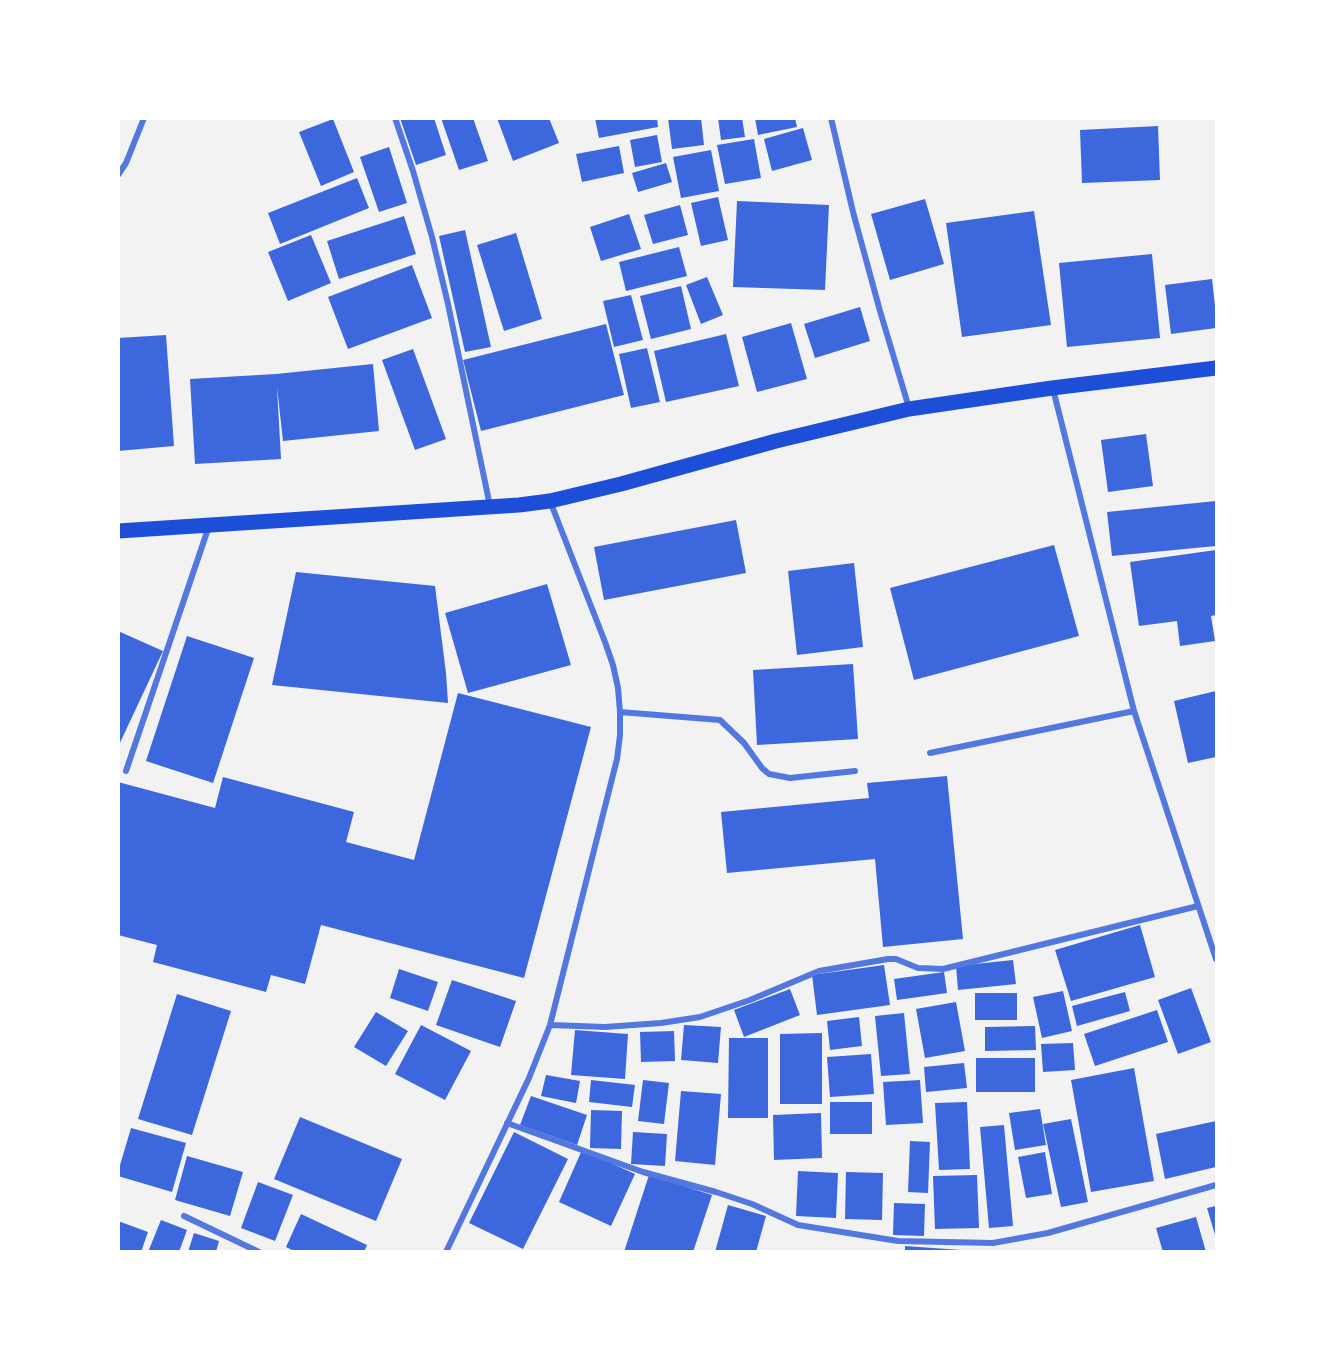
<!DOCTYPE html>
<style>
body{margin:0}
#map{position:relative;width:1335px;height:1370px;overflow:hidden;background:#f2f2f2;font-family:"Space Grotesk",sans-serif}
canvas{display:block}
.frame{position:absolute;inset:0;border:120px solid #fff;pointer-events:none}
</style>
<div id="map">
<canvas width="1335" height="1370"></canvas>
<div class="frame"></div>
</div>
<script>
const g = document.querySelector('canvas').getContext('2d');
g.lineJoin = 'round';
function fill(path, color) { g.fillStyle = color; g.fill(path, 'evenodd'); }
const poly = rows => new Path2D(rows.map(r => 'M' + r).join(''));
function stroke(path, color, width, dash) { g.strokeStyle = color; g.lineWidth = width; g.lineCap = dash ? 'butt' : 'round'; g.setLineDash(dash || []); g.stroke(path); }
fill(poly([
 [400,118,434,118,446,155,416,165],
 [441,118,473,118,488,161,459,170],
 [497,118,549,118,559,143,513,161],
 [595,118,657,118,658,127,599,138],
 [668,118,701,118,704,145,672,149],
 [718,118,742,118,745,137,721,140],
 [755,118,795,118,797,127,758,135],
 [333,119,354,172,321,186,299,132],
 [1158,126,1160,180,1082,183,1080,130],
 [803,128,812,160,772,171,764,139],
 [657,135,662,162,635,167,630,140],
 [754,139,761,178,725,184,717,145],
 [619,146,624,173,582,182,576,154],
 [389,147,407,203,379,212,360,157],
 [711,150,719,191,681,198,673,157],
 [666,163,672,182,638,192,632,173],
 [357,178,369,208,280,244,268,213],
 [718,197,728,240,701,246,691,203],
 [925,199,944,264,890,280,871,214],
 [737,201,829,205,825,290,733,287],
 [680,205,688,235,653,244,644,215],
 [1034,211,1051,325,962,337,946,223],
 [629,214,641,249,601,261,590,227],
 [404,216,416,254,339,279,327,241],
 [465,230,491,347,465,352,439,236],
 [516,233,542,319,504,331,477,245],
 [311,235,331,283,288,301,268,252],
 [679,247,687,276,626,291,619,262],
 [1152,254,1160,338,1067,347,1059,263],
 [412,265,432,318,348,349,328,297],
 [707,277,723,315,701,324,686,285],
 [1212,279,1216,315,1216,328,1171,334,1165,285],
 [681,286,691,329,651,339,640,296],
 [631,295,643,340,614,347,603,301],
 [860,307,870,341,815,358,804,324],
 [791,323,807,379,757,392,742,337],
 [606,324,624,395,481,431,463,360],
 [726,334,739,386,666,402,654,351],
 [166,335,174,446,118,451,118,338],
 [647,348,660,402,631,408,619,354],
 [413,349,446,439,415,450,382,360],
 [373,364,379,431,283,441,277,387,281,459,195,464,190,379,276,374],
 [1146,434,1153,486,1108,492,1101,440],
 [1216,501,1216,546,1112,556,1107,512],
 [736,520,746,573,604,600,594,547],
 [1054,545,1079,636,914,680,890,588],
 [1216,550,1216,615,1211,616,1215,641,1180,646,1177,621,1139,626,1130,562],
 [854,563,863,647,797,655,788,571],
 [296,572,435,586,446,673,448,703,272,685],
 [547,584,571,665,468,693,445,613],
 [118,631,163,651,118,747],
 [187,636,254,658,213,783,146,761],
 [853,664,858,739,757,745,753,670],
 [1216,691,1216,757,1188,763,1174,701],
 [458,693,591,727,524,978,321,925,305,984,271,975,266,992,153,962,157,945,118,935,118,782,215,808,223,777,354,812,346,842,414,860],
 [947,776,963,939,883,947,875,859,727,873,721,812,869,798,867,783],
 [1140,925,1155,977,1071,1001,1055,950],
 [1013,960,1016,984,958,990,956,966],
 [884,965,890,1005,817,1015,812,975],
 [399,969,438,982,428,1011,390,998],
 [944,972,947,993,897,1000,894,979],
 [452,980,516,1001,500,1047,436,1025],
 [1191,988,1211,1042,1178,1054,1158,1000],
 [790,989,800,1015,744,1037,734,1010],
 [1063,991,1072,1031,1042,1038,1033,997],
 [1125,992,1130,1011,1077,1026,1072,1006],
 [975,993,1017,993,1017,1020,975,1020],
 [177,994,231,1011,192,1135,138,1119],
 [956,1002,965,1051,925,1058,916,1009],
 [1157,1010,1168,1042,1095,1066,1084,1034],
 [376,1012,408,1031,386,1066,354,1047],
 [904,1013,910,1074,881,1076,875,1016],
 [859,1017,862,1046,830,1050,827,1021],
 [421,1025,471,1051,445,1100,395,1074],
 [684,1025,721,1027,718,1063,681,1060],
 [1035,1026,1036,1050,985,1051,985,1027],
 [575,1030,628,1034,625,1079,571,1075],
 [674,1031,675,1061,641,1062,640,1032],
 [822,1033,822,1104,780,1104,780,1034],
 [729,1038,768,1038,768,1118,728,1118],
 [1073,1043,1075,1070,1043,1072,1041,1044],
 [871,1054,874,1094,830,1097,827,1057],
 [976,1058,1035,1058,1035,1092,976,1092],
 [964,1063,967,1088,926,1092,924,1067],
 [1134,1068,1154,1181,1091,1192,1071,1080],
 [546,1075,580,1081,576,1103,541,1096],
 [591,1080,635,1085,632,1107,589,1102],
 [643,1080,669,1083,664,1124,638,1121],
 [920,1080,923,1123,886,1125,883,1082],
 [681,1091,721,1094,715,1165,675,1161],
 [531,1096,587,1115,577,1145,520,1125],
 [830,1102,872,1102,872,1134,830,1134],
 [967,1102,970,1169,939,1170,935,1103],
 [1040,1109,1046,1145,1015,1150,1009,1113],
 [591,1110,622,1111,621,1149,590,1148],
 [821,1113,822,1158,774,1160,773,1115],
 [300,1117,402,1159,376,1221,274,1179],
 [1071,1119,1088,1202,1061,1207,1043,1124],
 [1216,1121,1216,1167,1165,1179,1156,1134],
 [1004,1125,1013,1226,989,1228,980,1127],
 [131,1128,186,1143,172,1192,118,1176,118,1172],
 [514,1132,568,1159,523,1249,469,1223],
 [633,1132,667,1134,665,1166,631,1164],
 [910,1141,930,1142,928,1193,908,1192],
 [582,1150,635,1174,611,1226,559,1202],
 [1045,1152,1052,1194,1026,1198,1018,1157],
 [187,1156,243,1172,230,1216,175,1200],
 [798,1171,838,1173,836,1218,796,1216],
 [846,1172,883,1173,882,1220,845,1219],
 [649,1175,712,1195,693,1252,624,1252],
 [977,1175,979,1228,935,1229,933,1176],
 [258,1182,293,1195,275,1241,241,1228],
 [894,1203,925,1204,924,1236,893,1235],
 [728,1205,766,1216,756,1252,715,1252],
 [1216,1206,1216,1238,1207,1208],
 [301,1214,367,1245,364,1252,296,1252,286,1247],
 [1196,1217,1206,1252,1163,1252,1156,1228],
 [161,1220,187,1230,179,1252,148,1252],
 [118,1221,148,1232,141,1252,118,1252],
 [194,1233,219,1241,216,1252,188,1252],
 [905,1246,961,1250,960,1252,905,1252]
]), '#3d67dc');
stroke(poly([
 [395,118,413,171,432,237,448,304,490,506],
 [831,118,853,212,880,311,909,408],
 [118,175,126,163,144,118],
 [1053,389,1134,711,1216,959],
 [620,712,720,720,744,743,762,768,769,774,790,778,855,771],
 [930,753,1134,711],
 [126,771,209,526],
 [550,1025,605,1027,661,1023,700,1017,750,1000,819,971,888,959,896,959,918,968,943,969,1198,906],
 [507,1123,643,1172,716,1192,752,1204,798,1225,898,1241,993,1243,1048,1233,1216,1185],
 [184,1216,259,1252],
 [446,1252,529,1078,550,1025,617,759,620,735,620,712,618,688,613,665,605,642,550,501]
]), '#5277de', 6);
stroke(poly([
 [118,531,519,505,550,501,621,484,776,441,909,409,1052,388,1216,368]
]), '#1d4ed8', 15);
</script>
